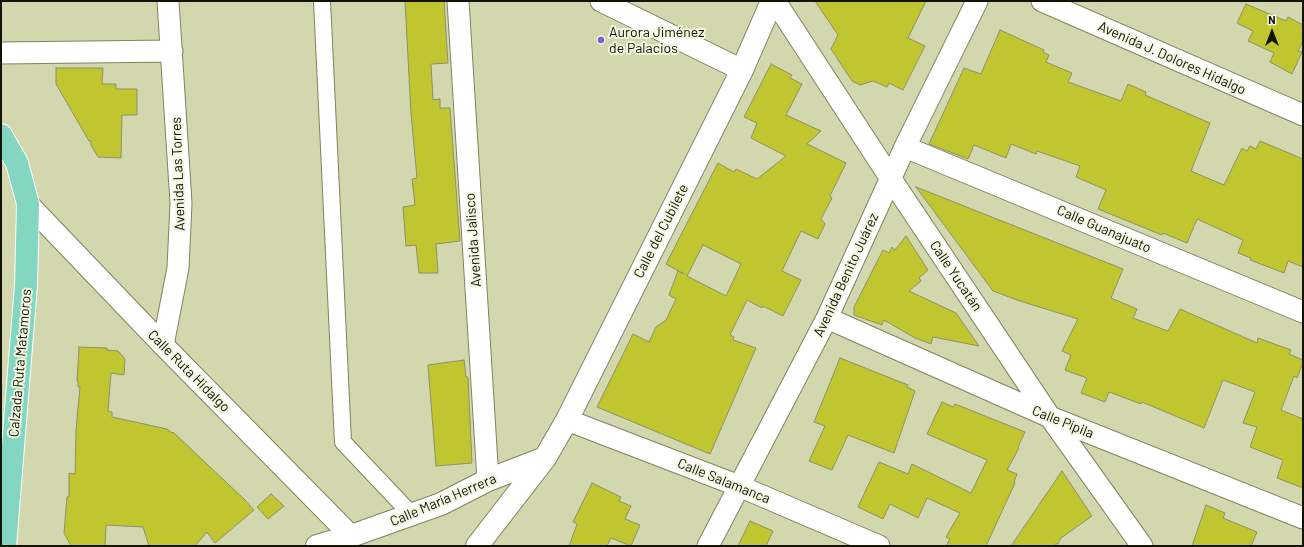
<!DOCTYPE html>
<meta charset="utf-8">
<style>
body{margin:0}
#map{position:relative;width:1304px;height:547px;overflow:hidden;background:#d3d7ad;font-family:Barlow,sans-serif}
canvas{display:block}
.frame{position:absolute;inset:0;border:2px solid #121304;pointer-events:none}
.north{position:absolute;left:1252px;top:12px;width:40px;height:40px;-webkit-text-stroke:3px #f3f6e0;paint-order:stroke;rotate:0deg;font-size:11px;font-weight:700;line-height:16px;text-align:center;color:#121304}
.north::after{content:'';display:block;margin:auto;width:14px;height:18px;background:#121304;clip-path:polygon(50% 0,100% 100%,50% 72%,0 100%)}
</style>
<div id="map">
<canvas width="1304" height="547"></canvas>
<div class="frame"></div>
<div class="north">N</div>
</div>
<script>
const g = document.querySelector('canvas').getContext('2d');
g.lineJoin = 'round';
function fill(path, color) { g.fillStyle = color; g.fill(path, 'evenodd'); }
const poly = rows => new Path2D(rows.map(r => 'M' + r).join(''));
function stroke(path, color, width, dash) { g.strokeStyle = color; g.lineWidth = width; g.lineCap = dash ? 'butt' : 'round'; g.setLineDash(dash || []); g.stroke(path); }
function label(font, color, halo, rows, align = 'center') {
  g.font = font + ' Barlow,sans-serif'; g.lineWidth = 4; g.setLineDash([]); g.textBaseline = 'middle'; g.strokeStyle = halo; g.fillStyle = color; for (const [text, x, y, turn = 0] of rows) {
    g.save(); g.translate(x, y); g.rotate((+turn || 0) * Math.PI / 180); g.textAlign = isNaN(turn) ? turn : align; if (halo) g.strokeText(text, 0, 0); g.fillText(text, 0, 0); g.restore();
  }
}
const building = poly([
 [405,1,444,1,448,63,431,64,433,100,440,99,440,108,450,108,460,241,436,244,438,273,419,273,416,245,406,246,403,207,415,205,412,179,417,178,411,114,405,1],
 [815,1,926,1,908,38,925,46,903,90,889,83,887,87,873,81,860,85,852,81,831,49,838,35,815,1],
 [1246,4,1286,21,1288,17,1303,25,1303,41,1298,51,1302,52,1292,74,1270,62,1274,53,1248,41,1253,31,1237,23,1246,4],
 [1000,30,1044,50,1043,52,1049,55,1046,62,1072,73,1068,82,1121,101,1128,84,1146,92,1145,95,1210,123,1191,171,1224,185,1242,148,1247,151,1250,146,1256,149,1260,141,1303,159,1303,267,1288,261,1284,273,1250,260,1251,258,1238,253,1243,240,1197,219,1187,243,1163,233,1162,235,1098,209,1106,190,1076,177,1080,166,1037,151,1036,154,1011,144,1006,158,974,145,968,159,929,144,964,68,981,74,1000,30],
 [771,64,792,75,790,78,802,84,786,115,821,131,807,144,846,163,830,196,832,198,821,219,825,224,818,239,801,231,782,271,801,280,783,316,763,306,762,308,747,300,730,335,734,337,733,340,756,348,710,454,597,407,633,334,649,342,656,327,666,320,676,299,669,295,678,271,684,274,666,264,718,163,734,172,736,169,757,179,786,156,751,138,757,123,744,117,771,64],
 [703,245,741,264,726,296,687,276,703,245],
 [56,68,103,68,102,84,116,84,116,89,137,89,137,115,122,115,121,158,98,157,91,145,91,141,89,141,56,84,56,68],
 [916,187,1123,269,1111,298,1137,309,1133,318,1168,331,1180,309,1257,343,1258,338,1291,350,1289,354,1303,360,1303,363,1297,378,1294,376,1281,410,1303,419,1303,488,1277,478,1283,460,1250,447,1257,427,1243,423,1255,392,1223,380,1204,428,1142,402,1141,404,1109,392,1105,402,1081,393,1087,378,1065,370,1071,355,1062,351,1078,319,1020,301,993,291,916,187],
 [906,236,928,270,919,278,921,281,909,291,956,313,979,346,933,337,931,344,915,338,884,320,882,325,854,315,854,307,883,250,889,253,892,247,895,250,906,236],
 [79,347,107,348,107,350,118,351,125,359,124,375,111,373,108,411,112,412,112,417,167,429,172,433,173,432,244,499,254,510,215,543,207,532,195,546,149,546,143,527,106,525,105,546,71,546,64,533,67,497,69,497,69,473,75,474,76,430,80,387,78,387,78,381,77,381,79,347],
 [840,358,908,385,907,387,915,391,894,453,848,435,832,470,809,461,825,426,814,422,840,358],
 [464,360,466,377,468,377,472,463,436,466,428,365,464,360],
 [942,402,953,407,955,404,1025,432,1018,447,1019,448,1007,470,1017,474,1014,482,1015,483,986,546,946,546,950,539,946,537,960,513,927,498,918,518,890,504,883,519,858,507,879,462,908,474,912,464,971,493,987,460,927,434,942,402],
 [1062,471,1092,516,1061,538,1058,544,1055,544,1054,546,1011,546,1062,471],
 [592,483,621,497,619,501,631,506,625,519,640,525,631,546,611,538,607,546,569,546,577,524,573,522,592,483],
 [271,494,284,506,268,519,257,507,271,494],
 [1206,505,1225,513,1223,518,1257,532,1251,546,1192,546,1206,505],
 [750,521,773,531,766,546,738,546,750,521]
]);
fill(building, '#c0c62f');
stroke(building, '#8d9069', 1);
const pedestrian = poly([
 [322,1,343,442,412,515]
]);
const minor = poly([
 [458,1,488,480],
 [601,1,742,70],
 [775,1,891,179,1050,417,1142,546],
 [1042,1,1303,115],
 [1,53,172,51],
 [905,147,1303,312],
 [28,204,163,345,351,536],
 [827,318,1050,417,1303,518],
 [163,345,178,268,181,203,168,1],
 [567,420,739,486,879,546],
 [708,546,827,318,905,147,977,1]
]);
const tertiary = poly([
 [317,546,351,536,441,504,488,480,545,458],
 [477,546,545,458,567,420,742,70,772,1]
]);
const primary = poly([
 [1,135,17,163,28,204,26,285,5,546]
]);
stroke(pedestrian, '#80835c', 18);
stroke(minor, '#80835c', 23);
stroke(tertiary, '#80835c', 24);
stroke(primary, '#fff', 24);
stroke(pedestrian, '#fff', 16);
stroke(minor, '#fff', 21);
stroke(tertiary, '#fff', 22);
stroke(primary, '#83d7c2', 22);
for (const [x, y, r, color] of [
 [601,40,4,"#7d5dd7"]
]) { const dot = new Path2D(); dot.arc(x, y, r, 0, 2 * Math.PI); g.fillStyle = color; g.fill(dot); stroke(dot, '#f3f6e0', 1.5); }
label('14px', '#121304', '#f3f6e0', [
 ["Aurora Jiménez",609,32],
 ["de Palacios",609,48]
], 'left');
label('14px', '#121304', '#f3f6e0', [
 ["Avenida J. Dolores Hidalgo",1172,58,24],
 ["Avenida Las Torres",178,174,-92],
 ["Calle Guanajuato",1104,229,23],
 ["Calle del Cubilete",661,231,-63],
 ["Avenida Jalisco",473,240,-94],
 ["Avenida Benito Juárez",846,275,-65],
 ["Calle Yucatán",956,276,56],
 ["Calzada Ruta Matamoros",20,363,-85],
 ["Calle Ruta Hidalgo",189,371,45],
 ["Calle Pípila",1063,422,22],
 ["Calle Salamanca",724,481,22],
 ["Calle María Herrera",443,500,-23]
]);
</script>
